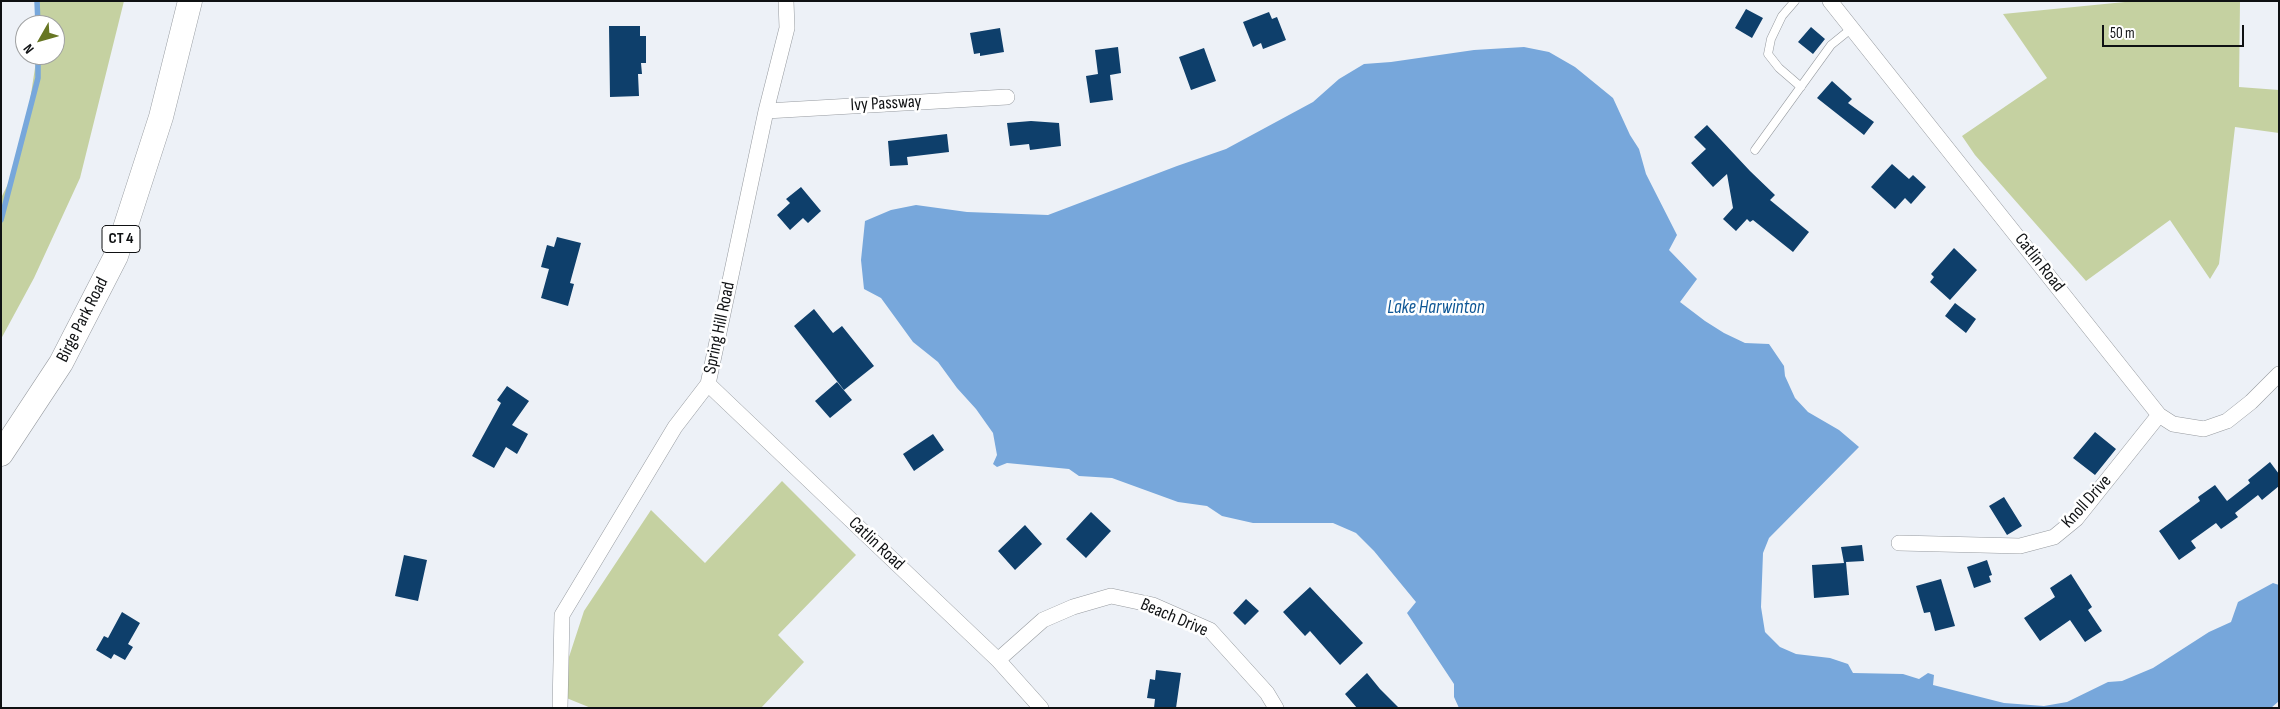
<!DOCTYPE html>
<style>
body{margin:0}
#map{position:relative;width:2280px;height:709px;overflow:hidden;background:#edf1f7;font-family:"Sofia Sans Condensed",sans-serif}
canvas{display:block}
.frame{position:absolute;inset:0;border:2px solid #0f1113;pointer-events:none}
.north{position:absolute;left:15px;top:15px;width:50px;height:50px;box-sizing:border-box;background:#fff;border:1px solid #9fa0a1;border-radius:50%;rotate:232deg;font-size:14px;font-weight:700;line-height:20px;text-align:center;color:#0f1113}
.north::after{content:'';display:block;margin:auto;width:18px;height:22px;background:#677623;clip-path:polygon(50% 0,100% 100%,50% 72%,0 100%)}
.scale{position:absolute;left:2102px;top:25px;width:142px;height:22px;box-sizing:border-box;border:2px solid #0f1113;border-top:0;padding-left:6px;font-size:15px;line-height:18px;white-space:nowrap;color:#0f1113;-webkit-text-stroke:4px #fff;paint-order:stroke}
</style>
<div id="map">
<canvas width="2280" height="709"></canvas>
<div class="frame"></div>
<div class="north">N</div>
<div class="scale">50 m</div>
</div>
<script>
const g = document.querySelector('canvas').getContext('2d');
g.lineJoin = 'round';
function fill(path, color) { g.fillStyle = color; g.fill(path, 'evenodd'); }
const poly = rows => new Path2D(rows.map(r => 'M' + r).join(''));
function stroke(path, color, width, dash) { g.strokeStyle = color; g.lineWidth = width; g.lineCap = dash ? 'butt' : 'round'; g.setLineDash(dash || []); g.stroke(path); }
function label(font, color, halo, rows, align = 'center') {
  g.font = font + ' "Sofia Sans Condensed",sans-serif'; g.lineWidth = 5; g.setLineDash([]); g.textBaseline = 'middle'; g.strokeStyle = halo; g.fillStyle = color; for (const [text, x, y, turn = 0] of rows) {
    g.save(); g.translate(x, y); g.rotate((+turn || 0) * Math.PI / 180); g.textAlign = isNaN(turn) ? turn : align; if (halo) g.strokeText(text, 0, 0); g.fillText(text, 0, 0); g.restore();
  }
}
fill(poly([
 [38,1,124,1,80,178,34,278,1,339,1,198,11,178,24,139,37,55,55,55,55,25,38,25],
 [2135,1,2240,1,2239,87,2279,90,2279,133,2235,127,2219,264,2210,279,2170,220,2086,281,1975,155,1962,136,2047,78,2003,14],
 [782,481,856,555,778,635,804,662,761,708,591,708,564,697,568,660,584,611,651,510,705,563]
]), '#c5d1a1');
fill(poly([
 [1524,47,1549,52,1575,67,1613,98,1630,135,1639,149,1646,174,1677,235,1669,250,1697,279,1680,302,1705,321,1724,333,1745,343,1769,344,1784,366,1785,376,1795,398,1808,412,1839,430,1859,447,1769,538,1763,553,1761,607,1765,632,1780,647,1796,654,1830,658,1848,664,1853,673,1903,674,1919,679,1928,673,1934,675,1933,685,2004,703,2044,706,2067,702,2108,682,2122,681,2153,668,2209,632,2231,622,2238,602,2273,583,2279,585,2279,701,2271,708,1459,708,1454,697,1454,684,1407,613,1416,602,1374,551,1356,533,1333,523,1253,523,1222,516,1207,506,1178,502,1112,478,1079,476,1069,469,1007,463,997,467,993,464,997,455,993,433,976,409,957,388,938,362,913,342,881,298,864,289,861,260,865,221,891,210,916,205,967,212,1048,215,1177,166,1226,149,1313,102,1339,79,1364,64,1391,62,1474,50]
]), '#77a7db');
stroke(poly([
 [37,1,38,25],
 [1,220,38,78,38,55]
]), '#77a7db', 5.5);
fill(poly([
 [1746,9,1763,18,1752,38,1735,28],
 [1269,12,1272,19,1277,17,1286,40,1263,49,1261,43,1253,47,1243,22],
 [609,26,640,26,640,36,646,36,646,63,641,63,642,74,638,74,639,96,610,97],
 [1811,27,1825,39,1813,54,1798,42],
 [1000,28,1004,52,980,56,980,53,974,54,970,33],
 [1118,47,1121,73,1110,75,1113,100,1090,103,1086,76,1098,74,1095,50],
 [1204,48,1216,81,1191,90,1179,57],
 [1832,81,1852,99,1848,103,1874,122,1864,135,1817,98],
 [1031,121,1059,123,1061,146,1030,150,1029,144,1010,146,1007,123],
 [1707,125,1750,171,1775,195,1770,200,1809,232,1793,252,1753,220,1750,222,1747,219,1736,231,1723,219,1733,208,1727,174,1713,187,1691,163,1706,149,1694,137],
 [947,134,949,152,907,157,908,165,890,166,888,141],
 [1892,164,1909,179,1913,175,1926,187,1911,204,1905,198,1895,209,1871,187],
 [801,187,821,211,808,223,803,218,790,230,777,215,790,203,786,199],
 [557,237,581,243,570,283,574,284,568,306,541,298,549,269,541,267,547,245,554,247],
 [1954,248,1977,270,1950,300,1930,282,1934,277,1931,274],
 [1955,303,1976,319,1966,333,1945,316],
 [814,309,833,333,842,326,874,366,844,390,794,326],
 [837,382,852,400,830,418,815,401],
 [507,386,529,401,512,425,528,434,517,454,506,447,494,468,472,456,501,403,497,400],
 [2095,432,2116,449,2095,475,2073,458],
 [933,434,944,450,914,471,903,454],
 [2270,462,2279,474,2279,486,2262,500,2258,495,2235,513,2238,517,2221,529,2216,523,2191,541,2196,548,2179,560,2159,531,2200,501,2198,497,2215,485,2227,501,2250,483,2248,480],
 [2004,497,2022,526,2007,535,1989,506],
 [1091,512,1111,531,1086,558,1066,539],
 [1025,525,1042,544,1015,570,998,551],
 [1862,545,1864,561,1846,562,1849,595,1814,598,1812,565,1844,563,1841,547],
 [404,555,427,560,418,601,395,596],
 [1987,560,1992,575,1989,576,1991,582,1974,588,1967,567],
 [2071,574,2092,607,2088,610,2102,631,2085,642,2070,620,2040,641,2024,618,2055,597,2050,588],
 [1941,579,1955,626,1935,631,1930,612,1924,613,1916,586],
 [1310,587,1363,643,1340,665,1310,631,1305,636,1283,612],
 [1246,599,1259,611,1245,625,1233,613],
 [122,612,140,623,128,644,133,647,125,660,114,654,111,659,96,650,104,636,108,638],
 [1156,670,1181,673,1176,708,1154,708,1155,699,1147,698,1150,679,1155,680],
 [1367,673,1380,689,1399,708,1357,708,1345,694]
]), '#0e3f6b');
const lane = poly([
 [1795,1,1782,16,1771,39,1768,54,1779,68,1801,87],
 [1755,150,1831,45,1852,28]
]);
const street = poly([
 [1830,1,2159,415,2173,424,2204,429,2227,421,2251,402,2279,374],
 [766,111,1007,97],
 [708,384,998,660,1041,708],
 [1899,543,2020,546,2054,537,2076,519,2159,415],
 [998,660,1043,620,1073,607,1111,596,1153,605,1210,630,1267,693,1276,708],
 [560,708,562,615,675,427,708,384,766,111,787,28,786,1]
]);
const primary = poly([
 [1,454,61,363,116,256,161,117,190,1]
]);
stroke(lane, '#979ba0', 9);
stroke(street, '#979ba0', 16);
stroke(primary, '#979ba0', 25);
stroke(lane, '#fff', 8);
stroke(street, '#fff', 15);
stroke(primary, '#fff', 24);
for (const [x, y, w] of [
 [121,239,38]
]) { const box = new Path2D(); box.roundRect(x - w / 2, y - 13.5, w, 27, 4); g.fillStyle = '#fff'; g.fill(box); stroke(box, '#0f1113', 1); }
label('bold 16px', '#0f1113', null, [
 ["CT 4",121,239]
]);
label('18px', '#0f1113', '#fff', [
 ["Ivy Passway",886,104,-3],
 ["Catlin Road",2039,263,52],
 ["Birge Park Road",83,320,-63],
 ["Spring Hill Road",720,328,-78],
 ["Knoll Drive",2087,502,-48],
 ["Catlin Road",876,544,43],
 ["Beach Drive",1174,618,23]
]);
label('italic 19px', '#0d5695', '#fff', [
 ["Lake Harwinton",1436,308]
]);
</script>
